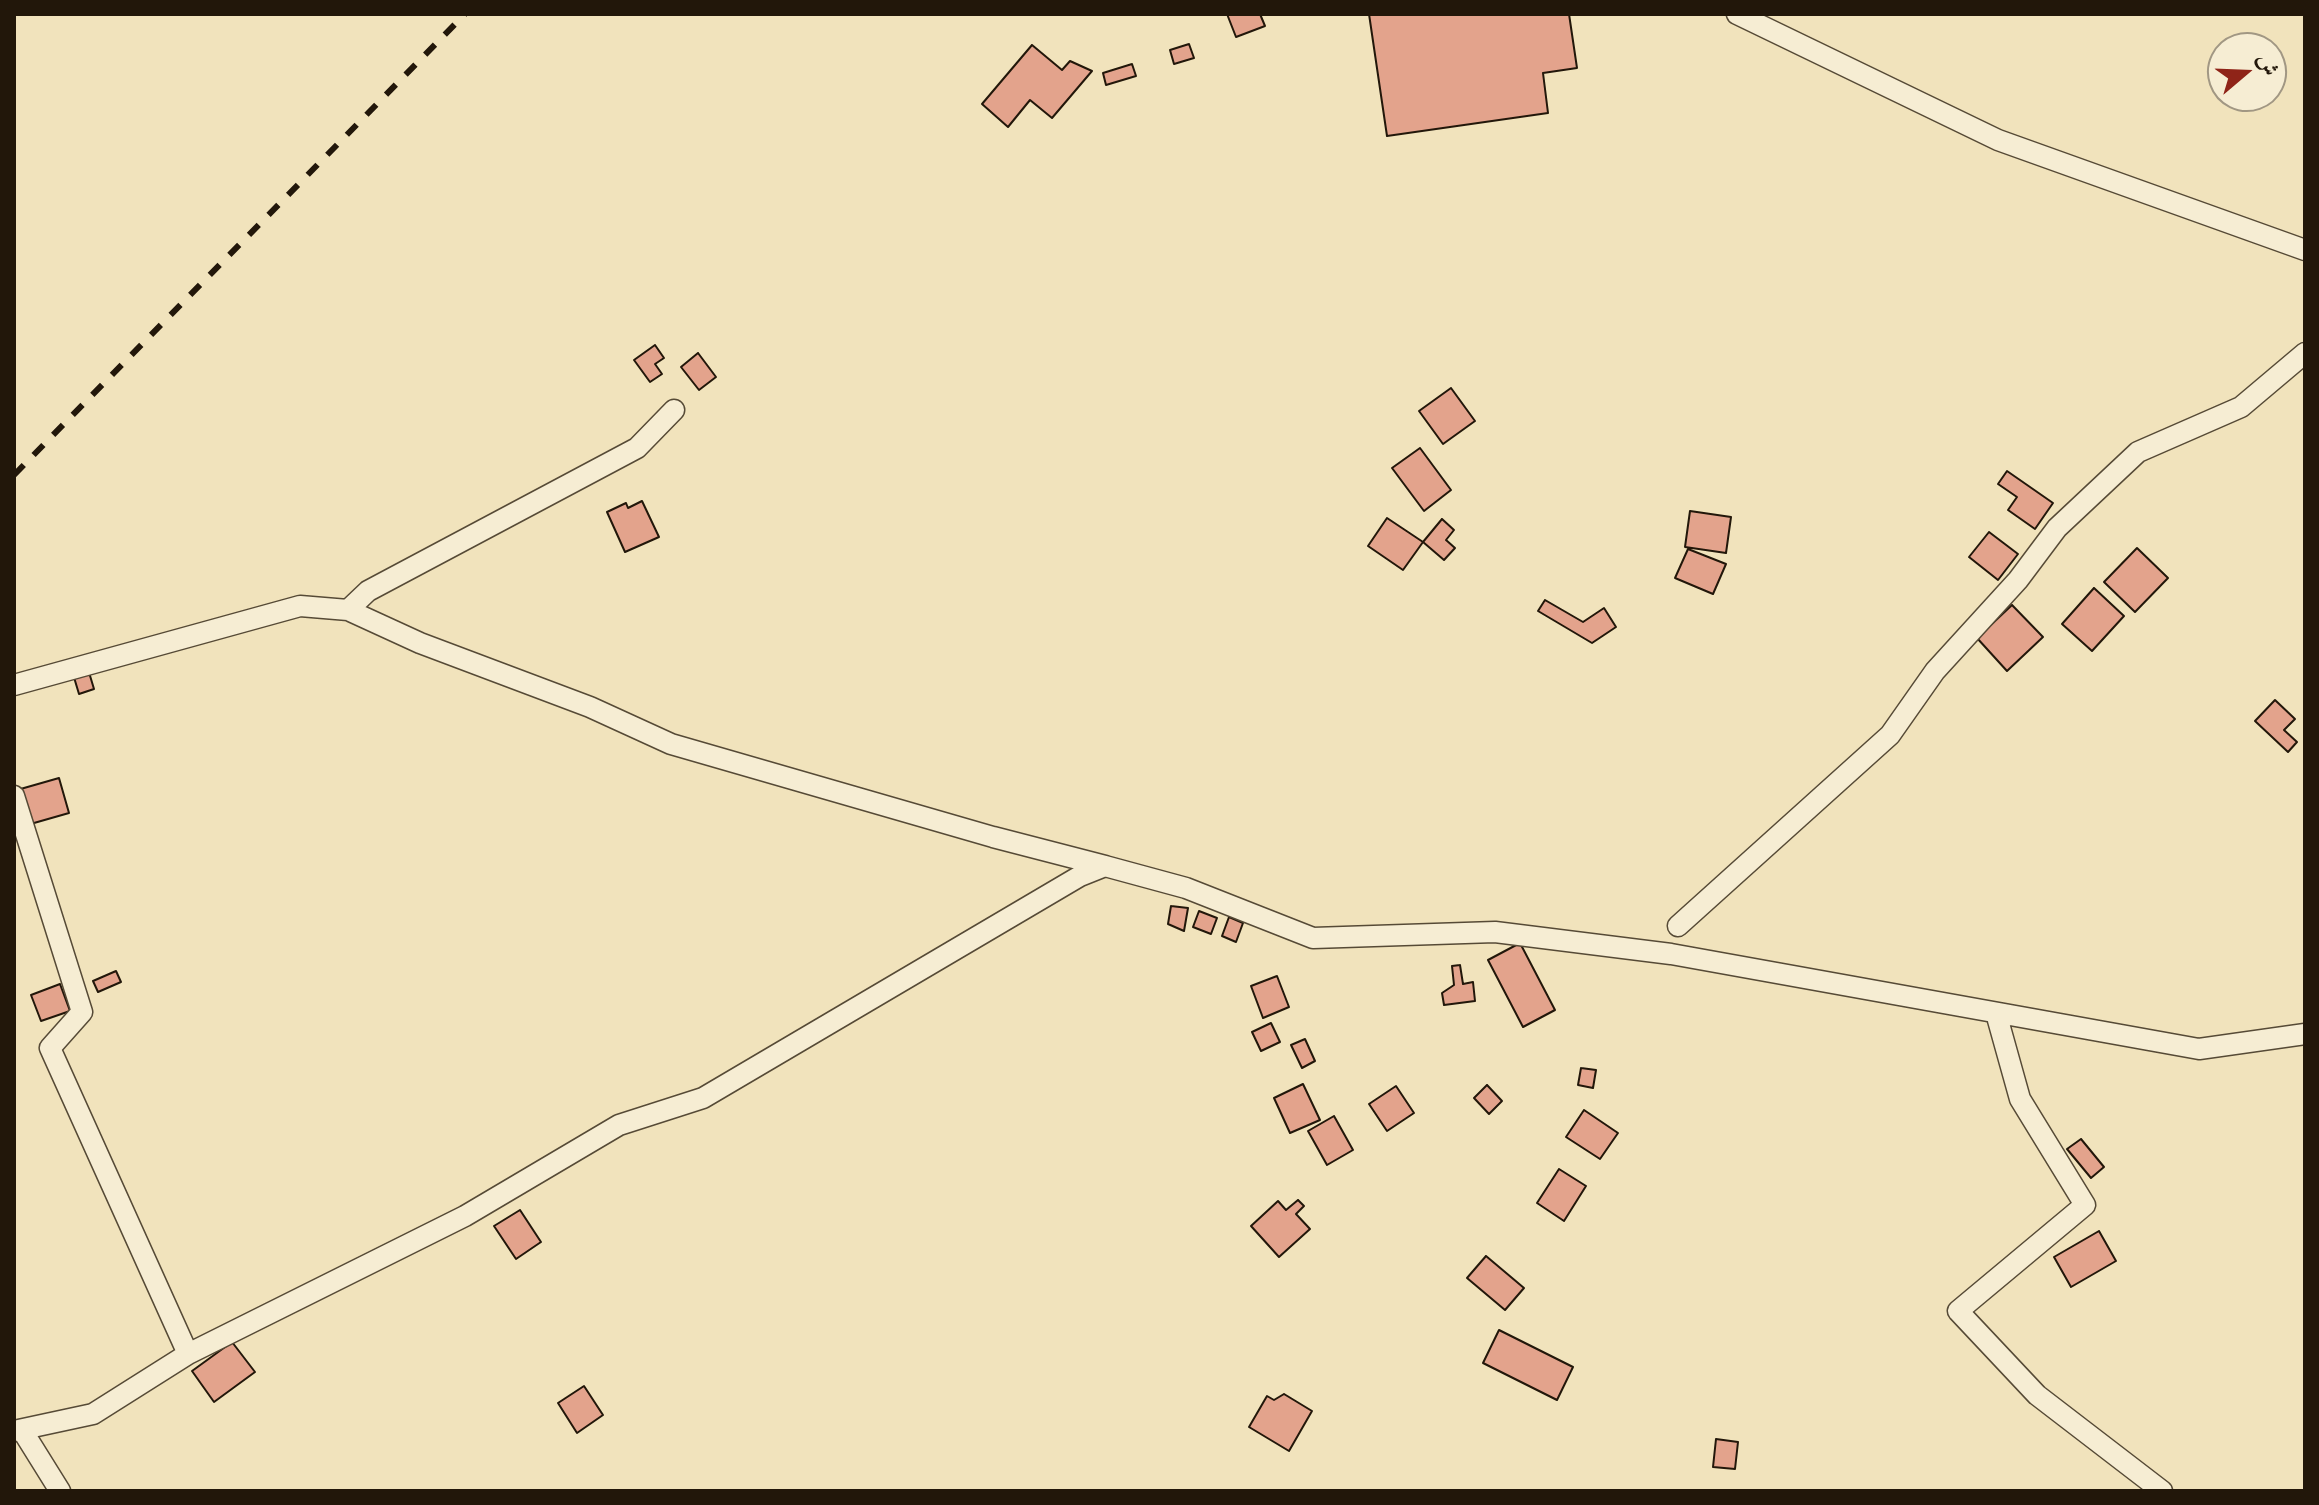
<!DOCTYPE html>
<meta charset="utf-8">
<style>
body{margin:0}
#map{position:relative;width:2319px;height:1505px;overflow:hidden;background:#f1e3bc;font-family:"EB Garamond",Amiri,serif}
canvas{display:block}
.frame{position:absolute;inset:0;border:16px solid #22170a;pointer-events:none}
.north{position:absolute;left:2207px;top:32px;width:80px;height:80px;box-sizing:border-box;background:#f6edd3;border:2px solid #a19783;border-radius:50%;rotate:71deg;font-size:22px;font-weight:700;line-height:32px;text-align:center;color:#22170a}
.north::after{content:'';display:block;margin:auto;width:28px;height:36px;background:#8f2418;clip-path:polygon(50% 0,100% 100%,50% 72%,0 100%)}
</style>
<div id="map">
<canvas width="2319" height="1505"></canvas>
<div class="frame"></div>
<div class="north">ش</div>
</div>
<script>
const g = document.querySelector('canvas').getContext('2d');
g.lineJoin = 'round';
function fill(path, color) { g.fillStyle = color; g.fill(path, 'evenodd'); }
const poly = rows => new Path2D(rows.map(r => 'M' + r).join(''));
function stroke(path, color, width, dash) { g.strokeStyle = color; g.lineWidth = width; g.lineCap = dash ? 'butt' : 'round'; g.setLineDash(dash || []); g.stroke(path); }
const building = poly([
 [1227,14,1260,14,1265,26,1236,37,1227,14],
 [1369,14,1569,14,1577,68,1543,73,1548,113,1387,136,1369,14],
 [1189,44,1194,58,1174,64,1170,50,1189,44],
 [1032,45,1062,70,1070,61,1092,71,1052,118,1030,100,1008,127,982,104,1032,45],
 [1132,64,1136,76,1106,85,1103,73,1132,64],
 [655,345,664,358,655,364,662,374,650,382,634,360,655,345],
 [698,353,716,377,699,390,681,367,698,353],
 [1451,388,1475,421,1443,444,1419,411,1451,388],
 [1420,448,1451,490,1424,511,1392,468,1420,448],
 [2007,471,2053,503,2035,529,2008,510,2017,497,1998,484,2007,471],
 [642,501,659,537,625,552,607,512,626,503,628,508,642,501],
 [1690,511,1731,517,1726,553,1685,547,1690,511],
 [1387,518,1423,542,1403,570,1368,546,1387,518],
 [1442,519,1454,530,1446,540,1455,548,1444,560,1423,542,1442,519],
 [1989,532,2018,554,1998,580,1969,557,1989,532],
 [2137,548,2168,578,2135,612,2104,582,2137,548],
 [1688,549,1726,564,1713,594,1675,578,1688,549],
 [2094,588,2124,616,2092,651,2062,624,2094,588],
 [1545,600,1583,622,1604,608,1616,627,1592,643,1538,611,1545,600],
 [2012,605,2043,637,2007,671,1977,638,2012,605],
 [88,669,94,689,79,694,73,674,88,669],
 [2275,700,2295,719,2284,730,2297,742,2288,752,2255,721,2275,700],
 [59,778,69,813,27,825,17,790,59,778],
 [1171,906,1188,908,1184,931,1168,924,1171,906],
 [1199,911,1217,918,1211,934,1193,927,1199,911],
 [1229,917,1243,923,1236,942,1222,936,1229,917],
 [1520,943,1555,1010,1523,1027,1488,960,1520,943],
 [1460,965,1463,984,1473,982,1475,1001,1444,1005,1442,993,1454,985,1452,966,1460,965],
 [116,971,121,982,98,992,93,981,116,971],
 [1277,976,1289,1007,1263,1018,1251,986,1277,976],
 [60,984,70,1011,41,1021,31,995,60,984],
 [1271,1023,1280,1042,1261,1051,1252,1032,1271,1023],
 [1305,1039,1315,1061,1302,1068,1291,1045,1305,1039],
 [1581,1068,1596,1070,1593,1088,1578,1085,1581,1068],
 [1303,1084,1320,1120,1290,1133,1274,1098,1303,1084],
 [1487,1085,1502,1101,1489,1114,1474,1098,1487,1085],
 [1396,1086,1414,1113,1387,1131,1369,1104,1396,1086],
 [1584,1110,1618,1133,1600,1159,1566,1137,1584,1110],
 [1334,1116,1353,1150,1327,1165,1308,1131,1334,1116],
 [2081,1139,2104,1167,2091,1178,2067,1149,2081,1139],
 [1559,1169,1586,1186,1564,1221,1537,1203,1559,1169],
 [1298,1200,1304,1206,1296,1214,1310,1229,1279,1257,1251,1226,1278,1201,1286,1210,1298,1200],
 [520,1210,541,1242,516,1259,494,1226,520,1210],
 [2099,1231,2116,1261,2071,1287,2054,1257,2099,1231],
 [1486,1256,1524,1288,1505,1310,1467,1278,1486,1256],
 [1499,1330,1573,1367,1557,1400,1483,1363,1499,1330],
 [232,1342,255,1372,214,1402,192,1371,232,1342],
 [584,1386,603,1415,577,1433,558,1403,584,1386],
 [1284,1394,1312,1411,1289,1451,1249,1427,1267,1396,1274,1400,1284,1394],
 [1716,1439,1738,1442,1735,1469,1713,1467,1716,1439]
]);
fill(building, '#e3a38c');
stroke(building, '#22170a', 2);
const minor = poly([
 [1737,14,1998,140,2305,250],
 [348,610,368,591,637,448,674,410],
 [14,685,300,606,348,610,420,643,590,707,671,744,993,837,1105,866],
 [14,796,82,1012,50,1048,188,1354],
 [1678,926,1890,735,1935,671,2018,580,2057,528,2138,452,2241,407,2305,353],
 [1996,1013,2020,1099,2085,1205,1958,1311,2037,1395,2162,1491],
 [22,1430,60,1491],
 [14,1431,93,1414,188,1354,465,1216,619,1125,703,1098,1080,876,1105,866,1186,888,1313,938,1495,932,1671,954,2199,1049,2305,1034]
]);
stroke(minor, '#564a36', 23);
stroke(minor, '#f6edd3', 20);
stroke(poly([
 [14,475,465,14]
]), '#22170a', 6, [14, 14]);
</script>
